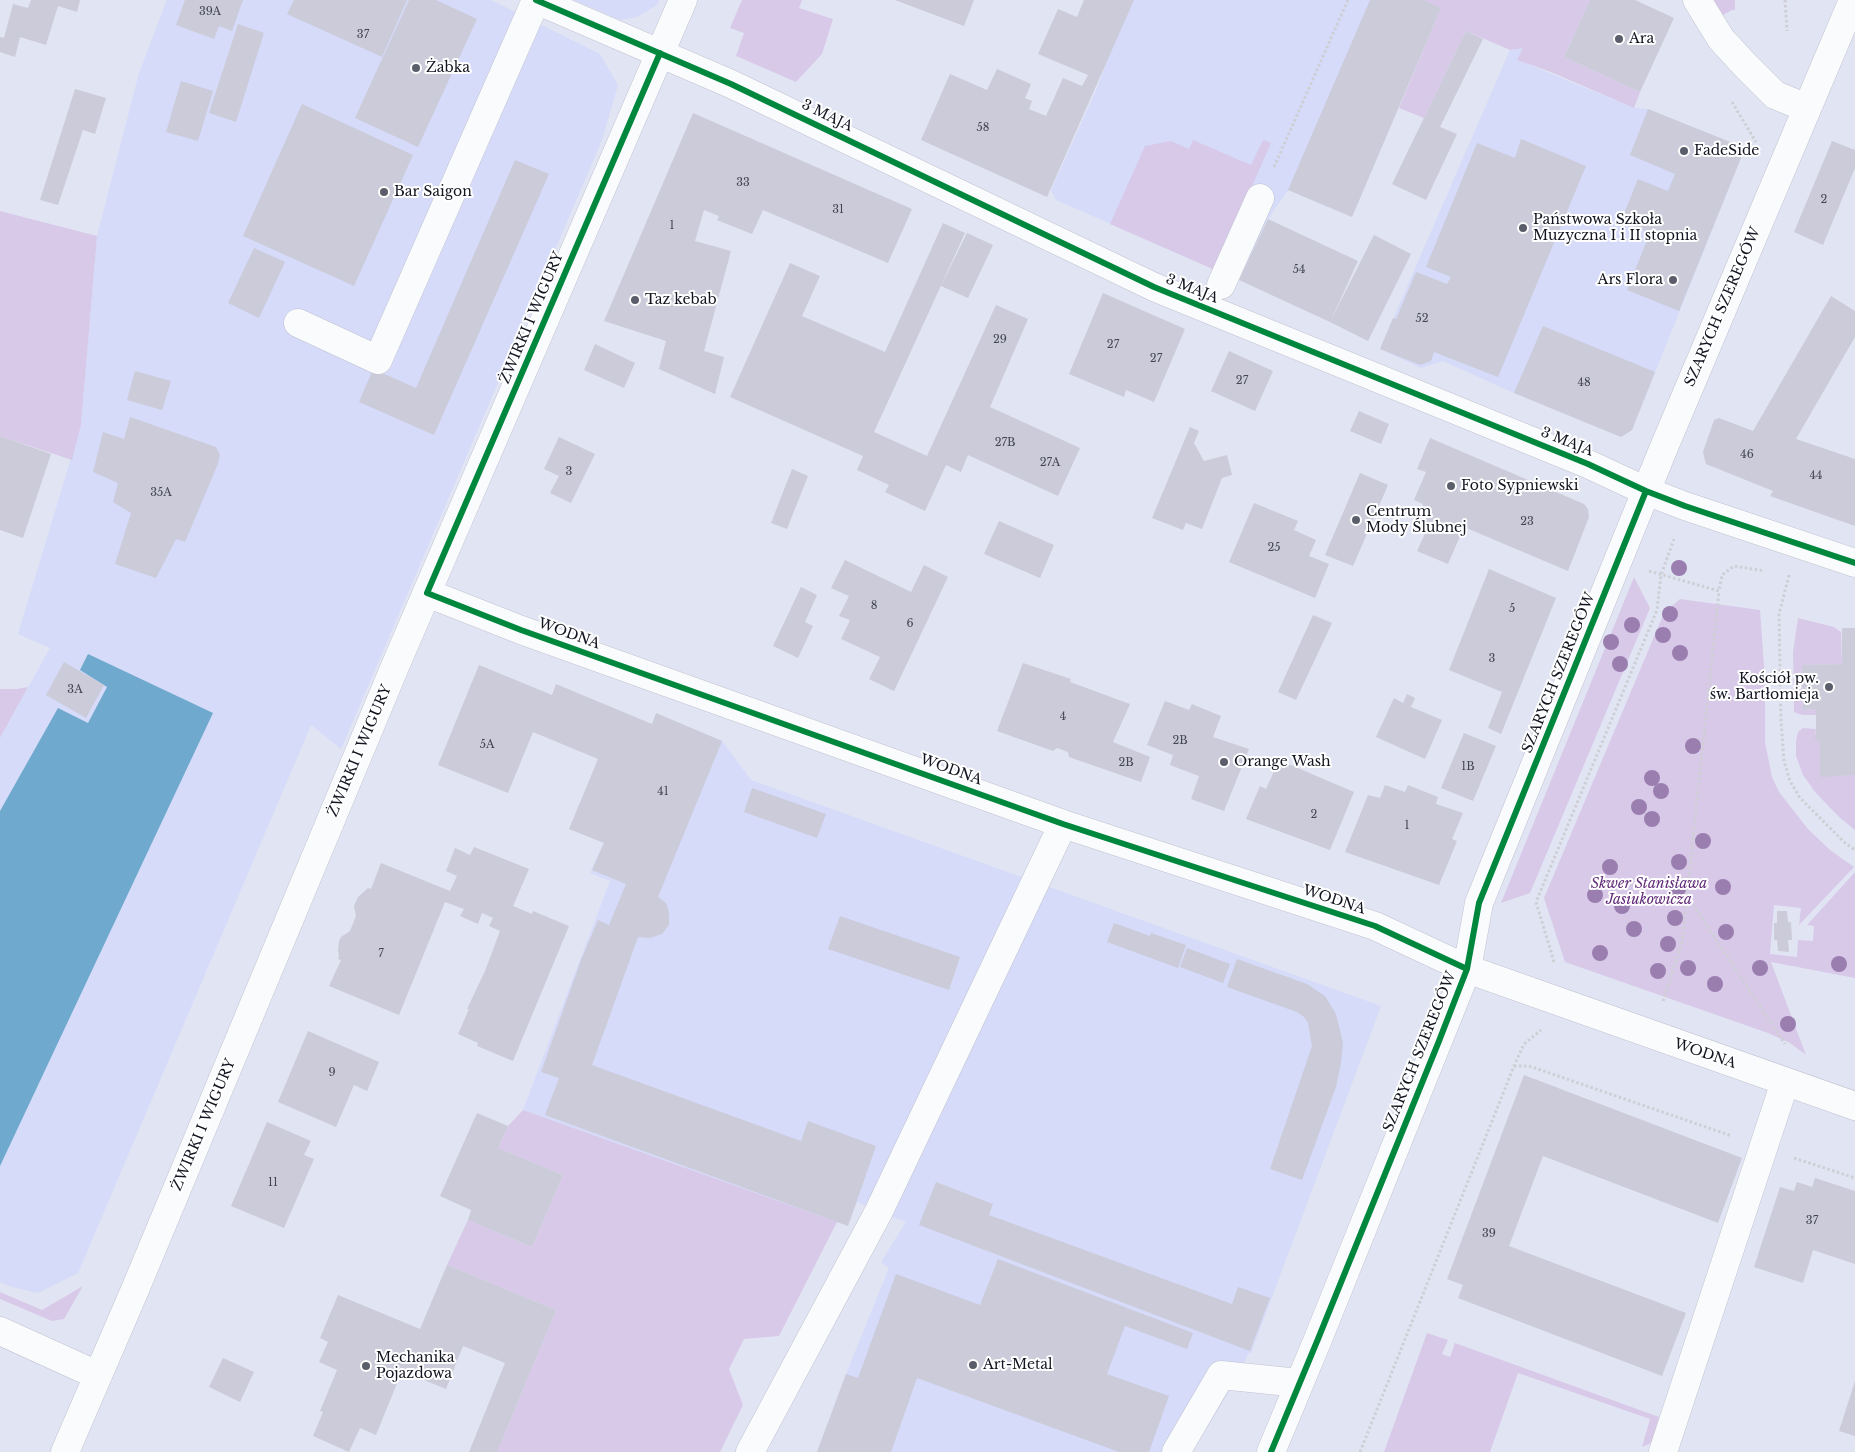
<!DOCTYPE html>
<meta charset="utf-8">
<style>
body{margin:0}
canvas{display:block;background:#e1e4f3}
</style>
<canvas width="1855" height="1452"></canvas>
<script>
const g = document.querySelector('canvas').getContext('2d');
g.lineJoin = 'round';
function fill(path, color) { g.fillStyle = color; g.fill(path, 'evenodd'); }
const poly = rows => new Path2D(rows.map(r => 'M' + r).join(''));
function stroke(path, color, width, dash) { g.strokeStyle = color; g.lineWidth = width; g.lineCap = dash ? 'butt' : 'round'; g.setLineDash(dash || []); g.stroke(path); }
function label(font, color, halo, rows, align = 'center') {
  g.font = font + ' "Libre Baskerville",serif'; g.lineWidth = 4; g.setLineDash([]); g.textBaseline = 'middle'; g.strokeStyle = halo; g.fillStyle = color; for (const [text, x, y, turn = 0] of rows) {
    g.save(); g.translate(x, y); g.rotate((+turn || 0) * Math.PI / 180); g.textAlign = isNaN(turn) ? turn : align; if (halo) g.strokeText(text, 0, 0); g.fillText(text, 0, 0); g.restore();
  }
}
fill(poly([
 [167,0,491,0,600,54,618,85,602,140,341,749,311,725,78,1273,38,1293,12,1287,0,1282,0,738,50,648,18,634,81,425,97,236,139,73],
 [574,0,659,0,657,5,637,17,620,20],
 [1133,0,1440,0,1441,8,1352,217,1288,190,1268,219,1239,280,1056,200,1051,190,1097,88,1106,63],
 [1524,47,1518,60,1634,108,1648,109,1745,148,1632,430,1621,437,1514,393,1443,361,1421,368,1380,349,1510,50],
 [660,715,722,741,751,780,1381,1006,1251,1353,1249,1353,1227,1395,1192,1452,817,1452,846,1374,889,1268,881,1262,906,1222,857,1202,848,1226,523,1110,610,881,590,873]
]), '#d5dbf9');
fill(poly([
 [742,0,802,0,799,8,833,19,822,54,796,82,736,56,744,33,730,28],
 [1423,0,1590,0,1564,57,1640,92,1634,108,1551,72,1517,60,1523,48,1510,50,1466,31,1424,118,1399,108,1441,8],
 [1714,0,1735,0,1735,10,1732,10,1723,15],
 [1193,140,1251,165,1263,140,1271,143,1215,270,1110,224,1145,146,1171,141,1189,149],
 [0,211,97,236,81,425,72,460,0,436],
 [1634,577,1650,608,1530,893,1501,903],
 [1680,599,1760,610,1765,680,1765,742,1772,777,1779,792,1808,829,1830,850,1854,867,1799,925,1801,908,1774,905,1770,954,1797,957,1798,940,1813,941,1814,926,1807,925,1855,872,1855,978,1771,962,1806,1055,1790,1043,1768,1033,1565,962,1544,898,1664,613],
 [1798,618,1834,627,1841,632,1842,664,1802,665,1803,710,1816,709,1816,715,1802,715,1794,712,1793,652],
 [28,687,0,738,0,689,17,689],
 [1803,728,1816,729,1815,737,1820,743,1820,776,1855,775,1855,830,1839,817,1815,792,1803,775,1796,756,1796,741,1798,732],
 [523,1110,837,1222,779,1336,744,1339,729,1369,743,1405,720,1452,497,1452,556,1310,447,1265,468,1220,532,1247,563,1175,498,1148,508,1126],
 [83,1286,64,1319,52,1321,0,1299,0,1292,42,1310],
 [1427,1333,1448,1340,1442,1354,1450,1357,1455,1343,1659,1417,1652,1441,1649,1444,1642,1447,1650,1419,1518,1373,1490,1452,1384,1452]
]), '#d8c9e9');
fill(poly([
 [88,654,213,713,0,1166,0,811,58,708,88,723,107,687,80,670]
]), '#6fa9cd');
fill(poly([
 [31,0,80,0,77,12,58,6,46,45,20,37,15,57,0,52,0,37,4,38,13,4,28,8],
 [185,0,243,0,232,31,219,26,214,39,176,25],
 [294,0,407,0,382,57,287,14],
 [409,0,436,0,477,19,418,147,355,118],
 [895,0,974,0,964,26],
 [1084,0,1134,0,1047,197,921,140,950,74,987,90,997,69,1031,84,1025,98,1032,101,1029,109,1046,116,1063,78,1082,86,1088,75,1038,54,1058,9,1077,17],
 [1370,0,1423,0,1441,8,1352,217,1288,190],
 [1590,0,1635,0,1674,18,1640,92,1564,57],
 [238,24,264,33,236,122,209,113],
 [1466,31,1483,39,1440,127,1457,134,1426,200,1392,184],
 [181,81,213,91,198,141,166,132],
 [75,89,106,98,95,134,83,130,58,205,40,200],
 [302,104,413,155,354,286,243,236],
 [1648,109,1745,148,1679,311,1627,290,1650,233,1621,221,1638,179,1668,191,1675,174,1630,155],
 [693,113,912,209,888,263,763,210,752,234,717,220,719,216,704,210,695,241,731,251,704,351,724,357,715,394,659,369,666,341,604,321],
 [1521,139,1586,166,1498,377,1434,352,1431,361,1420,365,1380,349,1393,318,1396,319,1416,272,1447,284,1451,277,1426,267,1477,143,1515,158],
 [1832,141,1855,150,1855,168,1823,245,1794,232],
 [515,160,549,174,434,435,359,402,373,369,416,388],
 [1268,219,1358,261,1330,322,1239,280],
 [943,223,965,233,874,432,927,456,996,305,1028,319,990,407,1080,448,1058,496,968,455,961,472,946,465,925,511,885,492,889,485,857,470,863,456,730,397,790,263,820,276,802,316,885,352],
 [967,233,993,245,968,298,941,286],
 [1374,235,1411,254,1368,341,1330,322],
 [254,248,285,262,259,318,228,303],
 [1103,293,1185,329,1154,402,1126,390,1124,397,1069,374],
 [1831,296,1855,311,1855,337,1796,439,1855,459,1855,526,1770,496,1773,491,1706,464,1703,452,1714,420,1719,418,1753,431],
 [1543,326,1655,372,1632,430,1621,437,1514,393],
 [595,344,635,363,624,388,584,370],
 [1229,351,1273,371,1255,411,1211,391],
 [135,371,171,381,162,410,127,400],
 [1359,411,1389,424,1381,444,1350,431],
 [130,417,216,447,220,455,217,466,185,542,176,539,156,578,115,564,131,513,113,502,118,483,93,472,103,432,124,439],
 [1190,427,1199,431,1194,443,1204,461,1227,455,1232,475,1222,478,1202,529,1186,523,1183,530,1152,518],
 [0,436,51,454,23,538,0,530],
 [559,437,595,454,571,503,550,493,559,476,544,469],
 [1430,438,1584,504,1588,509,1589,517,1568,571,1464,527,1448,564,1417,551,1427,529,1415,524,1423,504,1414,500,1426,472,1417,469],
 [792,469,808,476,787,529,771,523],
 [1360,473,1388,485,1353,566,1325,555],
 [1254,503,1298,521,1294,530,1316,540,1309,556,1329,564,1315,598,1229,562],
 [999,521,1054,545,1040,578,984,554],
 [845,560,911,592,924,565,948,577,894,691,869,679,880,657,841,639,850,620,839,616,849,596,831,588],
 [1489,569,1556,598,1501,734,1488,728,1502,692,1449,670],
 [801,587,817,595,805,622,813,626,798,658,773,646],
 [1313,615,1332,623,1296,700,1278,692],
 [1842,628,1855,628,1855,775,1820,777,1820,743,1814,737,1816,734,1816,709,1803,710,1802,665,1842,664],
 [64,662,104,685,86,718,46,695],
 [1023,663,1071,679,1070,682,1130,704,1113,742,1150,757,1141,782,1069,757,1068,752,1057,748,1053,751,997,731],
 [479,665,552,695,556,684,652,724,656,713,722,741,658,897,666,903,669,912,669,925,662,934,650,938,638,937,592,1065,801,1141,808,1121,876,1146,848,1226,545,1115,559,1078,541,1072,581,960,598,920,609,925,626,884,592,870,604,843,569,829,598,759,533,732,508,793,438,765],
 [1407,694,1415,698,1411,707,1442,720,1425,759,1376,737,1394,698,1403,703],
 [1165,701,1189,710,1192,704,1221,716,1213,737,1249,749,1224,811,1191,799,1199,776,1170,765,1173,755,1147,745],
 [1464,733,1496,746,1473,801,1441,788],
 [1279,760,1354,792,1330,850,1246,819,1260,786,1266,789],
 [1385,785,1405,792,1408,785,1438,797,1436,804,1463,813,1452,839,1457,841,1439,885,1345,852,1368,795,1380,798],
 [752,788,826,814,817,838,744,812],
 [474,847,529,869,513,906,532,914,533,911,569,926,513,1061,477,1046,478,1043,458,1034,469,1009,467,1009,485,971,500,931,489,926,493,918,482,913,478,924,460,916,464,909,445,902,399,1015,329,986,341,960,338,959,339,956,338,950,339,941,341,937,350,931,356,916,354,906,358,897,368,888,371,889,381,863,450,891,457,876,446,871,455,848,470,855],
 [1777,911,1787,911,1788,922,1791,922,1792,940,1788,940,1789,952,1778,951,1777,940,1774,940,1774,923,1777,923],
 [840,916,960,957,949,990,828,949],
 [1114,923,1150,936,1151,933,1186,945,1178,968,1107,942],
 [1187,948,1230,964,1223,983,1180,967],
 [1237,959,1307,984,1325,996,1336,1014,1343,1043,1341,1063,1336,1087,1302,1180,1270,1169,1312,1046,1308,1023,1304,1017,1297,1012,1227,987],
 [308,1031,379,1062,367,1091,354,1085,336,1127,278,1102],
 [1524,1075,1742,1158,1718,1223,1543,1156,1509,1246,1686,1313,1662,1376,1458,1298,1463,1285,1447,1279],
 [477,1113,508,1126,498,1148,563,1175,532,1247,468,1220,471,1210,440,1196],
 [267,1122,311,1141,304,1155,314,1159,284,1228,231,1206],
 [1815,1178,1855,1191,1855,1264,1813,1250,1803,1283,1754,1267,1780,1187,1794,1191,1797,1182,1812,1187],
 [936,1182,993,1204,989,1215,1232,1304,1238,1287,1270,1298,1250,1351,919,1225],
 [998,1259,1193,1333,1187,1349,1125,1326,1107,1374,1169,1396,1149,1452,1119,1452,917,1378,891,1452,817,1452,846,1374,858,1378,896,1274,980,1305],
 [447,1265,556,1310,497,1452,469,1452,505,1363,463,1346,446,1389,402,1371,376,1435,360,1428,349,1452,313,1436,323,1412,320,1411,337,1370,319,1362,328,1342,320,1338,338,1295,420,1329],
 [223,1358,254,1372,240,1402,209,1387],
 [1855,1381,1855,1436,1839,1431]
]), '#cbcbd9');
const minor = poly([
 [536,0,731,84,1154,287,1588,464,1646,491,1685,506,1855,563],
 [1697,0,1721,39,1745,65,1775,95,1807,108],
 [1221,285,1260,198],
 [298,323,378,360,536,0],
 [427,593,521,630,1063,824,1375,926,1467,969,1855,1106],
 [0,1331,97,1375],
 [65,1452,134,1292,396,664,683,0],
 [750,1452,879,1211,1063,824],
 [1176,1452,1221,1375,1299,1383],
 [1271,1452,1318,1339,1467,969,1479,903,1662,452,1853,0],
 [1663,1452,1785,1082]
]);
stroke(minor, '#c0c2d0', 29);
stroke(poly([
 [1785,0,1787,31],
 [1732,102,1756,142],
 [1274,167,1348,0],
 [1649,571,1719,591,1722,575,1734,566,1765,571],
 [1789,575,1779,614,1781,721,1784,761,1790,781,1800,798,1844,842,1855,850],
 [1688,897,1785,1044],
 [1554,962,1536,902,1657,610,1661,575,1674,539],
 [1663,1001,1682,942,1719,591],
 [1514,1066,1529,1066,1732,1136],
 [1794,1158,1855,1178],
 [1360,1452,1514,1066,1524,1044,1541,1030]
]), '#cecfd4', 3, [2.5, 2.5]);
stroke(minor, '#fafbfd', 28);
stroke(poly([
 [536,0,731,84,1154,287,1588,464,1646,491,1685,506,1855,563],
 [660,53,427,593,521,630,1063,824,1375,926,1467,969],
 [1271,1452,1318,1339,1439,1041,1467,969,1479,903,1646,491]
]), '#00873e', 6);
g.fillStyle = '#9a7eaf';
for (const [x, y] of [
 [1679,568],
 [1670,614],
 [1632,625],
 [1663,635],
 [1611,642],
 [1680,653],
 [1620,664],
 [1693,746],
 [1652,778],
 [1661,791],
 [1639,807],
 [1652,819],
 [1703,841],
 [1679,862],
 [1610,867],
 [1723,887],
 [1678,889],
 [1595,895],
 [1622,906],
 [1675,918],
 [1634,929],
 [1726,932],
 [1668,944],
 [1600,953],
 [1839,964],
 [1688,968],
 [1760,968],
 [1658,971],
 [1715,984],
 [1788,1024]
]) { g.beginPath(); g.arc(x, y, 8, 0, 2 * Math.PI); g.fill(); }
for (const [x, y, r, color] of [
 [1619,39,5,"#5a5d6a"],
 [416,68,5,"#5a5d6a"],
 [1684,151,5,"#5a5d6a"],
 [384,192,5,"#5a5d6a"],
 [1523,228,5,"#5a5d6a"],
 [1673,280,5,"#5a5d6a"],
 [635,300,5,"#5a5d6a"],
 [1451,486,5,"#5a5d6a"],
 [1356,520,5,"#5a5d6a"],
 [1829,687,5,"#5a5d6a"],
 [1224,762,5,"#5a5d6a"],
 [973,1365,5,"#5a5d6a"],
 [366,1366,5,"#5a5d6a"]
]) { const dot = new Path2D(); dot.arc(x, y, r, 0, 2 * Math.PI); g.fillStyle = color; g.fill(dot); stroke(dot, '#fff', 2); }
label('11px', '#434551', null, [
 ["39A",210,12],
 ["37",363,35],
 ["58",983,128],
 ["33",743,183],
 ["2",1824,200],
 ["31",838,210],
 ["1",672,226],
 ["54",1299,270],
 ["52",1422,319],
 ["29",1000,340],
 ["27",1113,345],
 ["27",1156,359],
 ["27",1242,381],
 ["48",1584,383],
 ["27B",1005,443],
 ["46",1747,455],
 ["27A",1050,463],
 ["3",569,472],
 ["44",1816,476],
 ["35A",161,493],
 ["23",1527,522],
 ["25",1274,548],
 ["8",874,606],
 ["5",1512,609],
 ["6",910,624],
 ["3",1492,659],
 ["3A",75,690],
 ["4",1063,717],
 ["2B",1180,741],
 ["5A",487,745],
 ["2B",1126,763],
 ["1B",1468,767],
 ["41",663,792],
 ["2",1314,815],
 ["1",1407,826],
 ["7",381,954],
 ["9",332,1073],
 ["11",273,1183],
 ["37",1812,1221],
 ["39",1489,1234]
]);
label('14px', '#121420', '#fff', [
 ["Ara",1629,39],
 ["Żabka",426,68],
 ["FadeSide",1694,151],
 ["Bar Saigon",394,192],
 ["Państwowa Szkoła",1533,220],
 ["Muzyczna I i II stopnia",1533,236],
 ["Ars Flora",1663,280,"right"],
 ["Taz kebab",645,300],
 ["Foto Sypniewski",1461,486],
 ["Centrum",1366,512],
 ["Mody Ślubnej",1366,528],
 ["Kościół pw.",1819,679,"right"],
 ["św. Bartłomieja",1819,695,"right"],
 ["Orange Wash",1234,762],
 ["Mechanika",376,1358],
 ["Pojazdowa",376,1374],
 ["Art-Metal",983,1365]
], 'left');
label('14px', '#121420', '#fff', [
 ["3 MAJA",827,116,26],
 ["3 MAJA",1192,289,22],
 ["SZARYCH SZEREGÓW",1723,307,-67],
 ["ŻWIRKI I WIGURY",532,318,-67],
 ["3 MAJA",1567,442,22],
 ["WODNA",569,634,20],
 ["SZARYCH SZEREGÓW",1559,673,-68],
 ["ŻWIRKI I WIGURY",360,751,-67],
 ["WODNA",951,770,20],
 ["WODNA",1334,900,18],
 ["SZARYCH SZEREGÓW",1420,1052,-68],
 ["WODNA",1705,1054,19],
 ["ŻWIRKI I WIGURY",204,1125,-67]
]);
label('italic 14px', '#602a78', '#fff', [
 ["Skwer Stanisława",1649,884],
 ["Jasiukowicza",1649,900]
]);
</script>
